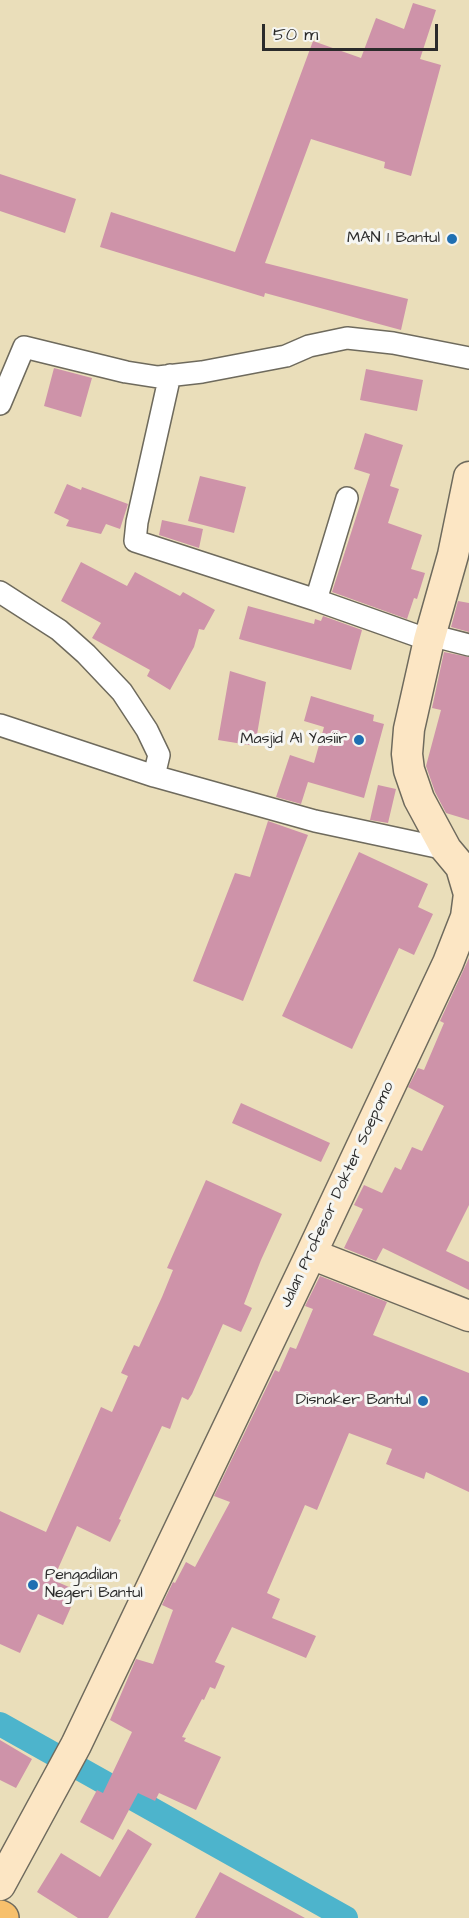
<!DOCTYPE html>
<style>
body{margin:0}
#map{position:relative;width:469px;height:1918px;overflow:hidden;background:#eadeba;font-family:"Architects Daughter",sans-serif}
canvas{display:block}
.scale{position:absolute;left:262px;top:24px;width:176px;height:27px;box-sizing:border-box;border:3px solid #2b2b2b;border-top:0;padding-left:8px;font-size:18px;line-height:21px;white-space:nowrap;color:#2b2b2b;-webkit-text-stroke:4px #f6f6f2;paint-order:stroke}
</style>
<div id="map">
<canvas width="469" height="1918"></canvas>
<div class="scale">50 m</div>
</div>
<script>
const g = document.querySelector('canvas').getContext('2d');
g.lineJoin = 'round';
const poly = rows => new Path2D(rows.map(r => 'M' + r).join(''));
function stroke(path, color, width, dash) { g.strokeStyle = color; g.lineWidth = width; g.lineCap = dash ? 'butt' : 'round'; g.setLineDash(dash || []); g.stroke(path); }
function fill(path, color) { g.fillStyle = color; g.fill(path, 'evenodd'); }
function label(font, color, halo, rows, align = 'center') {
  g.font = font + ' "Architects Daughter",sans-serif'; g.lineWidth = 6; g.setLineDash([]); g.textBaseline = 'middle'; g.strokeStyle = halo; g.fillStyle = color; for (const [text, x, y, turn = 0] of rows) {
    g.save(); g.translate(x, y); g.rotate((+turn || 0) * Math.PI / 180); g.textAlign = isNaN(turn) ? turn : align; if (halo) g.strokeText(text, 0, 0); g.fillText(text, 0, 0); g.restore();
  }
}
stroke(poly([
 [0,1724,346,1918]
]), '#4db4cc', 24);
fill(poly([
 [413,3,436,10,420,59,441,65,411,176,384,168,385,162,311,139,265,263,408,299,401,330,265,293,264,297,100,247,111,212,235,252,313,41,361,58,376,18,404,29],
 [0,174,76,199,65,233,0,211],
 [54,368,92,378,81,417,44,406],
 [366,369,423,380,417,411,360,400],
 [365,433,403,445,390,486,399,489,388,523,422,535,411,569,425,573,417,599,414,598,407,619,332,592,370,474,354,469],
 [200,476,246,487,234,533,188,521],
 [67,484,81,490,82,487,128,504,120,529,106,524,101,534,66,526,69,520,54,513],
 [162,520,203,529,199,548,159,535],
 [81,562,127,586,135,572,180,596,183,592,215,610,204,630,199,629,194,647,170,690,147,676,150,670,92,638,101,623,61,601],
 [458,601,469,603,469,632,451,627],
 [248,606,314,624,315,619,321,621,323,616,362,630,351,670,239,639],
 [444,652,469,657,469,820,446,813,435,792,426,766,441,710,432,708],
 [230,671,266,682,255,746,218,740],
 [311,696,374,715,373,721,384,724,364,798,308,782,301,804,276,797,290,755,314,763,324,727,304,721],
 [378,785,396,789,388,823,370,820],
 [268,821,308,835,243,1001,193,981,235,873,250,877],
 [359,852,428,884,418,907,433,914,414,955,399,948,352,1049,282,1016],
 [469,958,469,1205,446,1251,469,1262,469,1290,383,1248,376,1261,344,1248,363,1209,354,1205,364,1185,382,1193,395,1167,401,1170,412,1147,422,1151,444,1106,408,1087,418,1068,424,1070,444,1023,440,1021],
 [241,1103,330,1143,321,1162,232,1123],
 [206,1180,282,1214,261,1260,244,1304,252,1308,241,1332,223,1324,192,1394,188,1400,182,1397,170,1429,162,1426,119,1519,121,1520,110,1542,77,1526,53,1580,78,1591,63,1625,38,1614,20,1653,0,1644,0,1511,46,1532,101,1407,112,1412,128,1376,121,1373,134,1345,139,1347,162,1297,173,1270,167,1268],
 [320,1276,387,1302,373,1335,469,1373,469,1492,426,1472,424,1479,386,1464,392,1449,349,1433,317,1510,305,1505,267,1593,280,1599,272,1618,316,1636,306,1658,232,1627,215,1662,225,1666,215,1689,210,1687,204,1700,202,1699,182,1737,186,1738,184,1741,221,1757,196,1810,159,1793,155,1801,138,1793,113,1840,80,1822,97,1790,103,1793,132,1732,110,1720,136,1659,153,1664,173,1610,162,1605,173,1582,175,1583,186,1562,195,1567,230,1502,214,1496,275,1370,279,1372,290,1347,296,1349,313,1309,305,1306],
 [0,1740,32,1759,16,1788,0,1780],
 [128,1829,152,1844,108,1918,78,1918,37,1892,61,1853,100,1877],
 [220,1872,305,1918,195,1918]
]), '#ce93a9');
const minor = poly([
 [170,375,137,522,135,541,316,600,429,640],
 [0,404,24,347,126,372,158,377,202,372,286,356,309,346,347,338,393,343,469,358],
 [0,592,59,630,86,654,122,692,147,730,159,755,154,776],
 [316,600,347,498],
 [430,635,469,645],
 [0,725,154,776,315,821,446,849]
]);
const secondary = poly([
 [311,1254,469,1316],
 [0,1885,76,1745,311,1254,448,963,466,917,469,894,461,867,446,849,419,799,409,770,407,754,409,729,429,640,453,555,469,477]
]);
const primary = poly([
 [0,1917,2,1918]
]);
stroke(minor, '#6e6a5d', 24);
stroke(secondary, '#6e6a5d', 33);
stroke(primary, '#6e6a5d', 36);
stroke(minor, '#fff', 21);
stroke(secondary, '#fce6c4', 30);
stroke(primary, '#f7c06c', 33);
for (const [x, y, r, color] of [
 [452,239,6,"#1f6fb2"],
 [359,740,6,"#1f6fb2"],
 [423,1401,6,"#1f6fb2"],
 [33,1585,6,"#1f6fb2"]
]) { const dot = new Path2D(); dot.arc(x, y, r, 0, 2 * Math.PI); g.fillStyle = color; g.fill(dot); stroke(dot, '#f6f6f2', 2); }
label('16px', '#2b2b2b', '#f6f6f2', [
 ["MAN 1 Bantul",440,239],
 ["Masjid Al Yasiir",347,740],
 ["Disnaker Bantul",411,1401],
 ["Pengadilan",45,1576,"left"],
 ["Negeri Bantul",45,1594,"left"]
], 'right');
label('16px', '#2b2b2b', '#f6f6f2', [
 ["Jalan Profesor Dokter Soepomo",338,1195,-65]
]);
</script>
